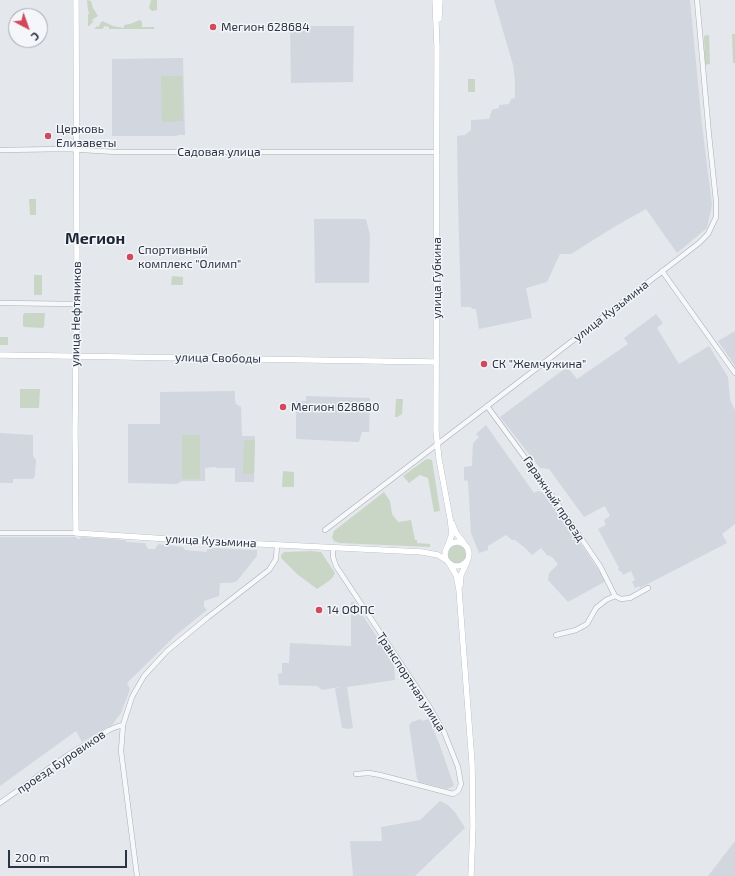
<!DOCTYPE html>
<meta charset="utf-8">
<style>
body{margin:0}
#map{position:relative;width:735px;height:876px;overflow:hidden;background:#e4e7ec;font-family:"Exo 2",sans-serif}
canvas{display:block}
.north{position:absolute;left:8px;top:8px;width:40px;height:40px;box-sizing:border-box;background:#f4f6f9;border:1px solid #a4a8b1;border-radius:50%;rotate:139deg;font-size:11px;font-weight:700;line-height:16px;text-align:center;color:#2b3445}
.north::after{content:'';display:block;margin:auto;width:14px;height:18px;background:#d1495b;clip-path:polygon(50% 0,100% 100%,50% 72%,0 100%)}
.scale{position:absolute;left:8px;top:850px;width:119px;height:18px;box-sizing:border-box;border:2px solid #2b3445;border-top:0;padding-left:5px;font-size:12px;line-height:14px;white-space:nowrap;color:#2b3445;-webkit-text-stroke:3px #f4f6f9;paint-order:stroke}
</style>
<div id="map">
<canvas width="735" height="876"></canvas>
<div class="north">С</div>
<div class="scale">200 m</div>
</div>
<script>
const g = document.querySelector('canvas').getContext('2d');
g.lineJoin = 'round';
function fill(path, color) { g.fillStyle = color; g.fill(path, 'evenodd'); }
const poly = rows => new Path2D(rows.map(r => 'M' + r).join(''));
function stroke(path, color, width, dash) { g.strokeStyle = color; g.lineWidth = width; g.lineCap = dash ? 'butt' : 'round'; g.setLineDash(dash || []); g.stroke(path); }
function label(font, color, halo, rows, align = 'center') {
  g.font = font + ' "Exo 2",sans-serif'; g.lineWidth = 3; g.setLineDash([]); g.textBaseline = 'middle'; g.strokeStyle = halo; g.fillStyle = color; for (const [text, x, y, turn = 0] of rows) {
    g.save(); g.translate(x, y); g.rotate((+turn || 0) * Math.PI / 180); g.textAlign = isNaN(turn) ? turn : align; if (halo) g.strokeText(text, 0, 0); g.fillText(text, 0, 0); g.restore();
  }
}
fill(poly([
 [494,0,690,0,702,125,712,205,707,228,677,253,646,209,614,227,571,254,560,254,547,282,526,288,532,318,479,329,476,309,472,309,471,307,461,307,458,202,457,136,465,135,471,130,471,120,489,119,492,110,499,108,499,105,509,104,511,99,515,98,515,81,513,65],
 [290,26,354,26,353,82,291,83],
 [183,58,185,135,177,135,177,136,112,136,112,59],
 [314,219,366,219,370,235,369,283,315,283],
 [656,314,663,323,657,328,679,364,709,346,728,377,730,400,735,410,735,524,722,534,727,543,640,588,639,586,635,588,632,582,635,580,631,571,623,575,621,571,620,572,618,569,619,568,598,529,606,525,604,520,610,516,605,506,584,517,549,469,540,468,500,417,567,367,577,379,628,344,624,338],
 [735,331,735,366,718,341],
 [235,391,235,400,236,404,241,407,242,436,255,436,254,482,235,482,235,468,218,468,214,467,205,468,205,481,182,481,177,484,128,483,128,424,160,424,160,392],
 [306,396,370,398,369,432,362,432,359,442,296,439,296,401,306,401],
 [486,425,534,493,537,491,546,493,606,581,568,602,548,580,549,573,558,564,552,557,547,555,541,548,532,555,525,548,515,540,512,540,506,535,488,546,488,550,479,553,471,533,468,481,464,480,464,467,472,466,473,443,479,437,476,434],
 [0,433,33,435,33,456,36,460,35,475,33,479,13,479,13,483,0,483],
 [0,537,76,537,77,539,80,539,81,537,126,540,126,542,145,543,148,549,155,549,158,544,183,547,185,550,207,552,207,549,213,548,257,550,257,556,237,581,232,583,220,583,219,596,204,601,204,607,207,610,176,635,127,683,130,689,121,713,112,725,82,742,76,731,0,786],
 [351,602,354,602,394,663,395,680,347,687,353,728,348,729,342,728,335,689,339,687,322,690,317,686,279,685,278,674,282,673,282,663,289,663,290,643,351,646],
 [421,719,422,721,429,719,439,743,454,786,447,789,419,782,418,779,417,779,409,725,412,722],
 [440,801,448,805,455,812,465,828,415,876,353,876,350,841,382,841,381,827,420,820],
 [735,841,735,876,708,876]
]), '#d2d6de');
fill(poly([
 [87,0,91,1,93,8,98,16,92,20,93,22,89,26,88,26,88,14,89,14,89,12,88,11],
 [151,0,157,0,157,10,152,11,149,8],
 [140,20,142,22,142,27,154,27,154,29,109,29,109,27,104,26,103,29,94,29,97,26,98,27,102,21,113,26,124,28,124,25,130,24],
 [732,34,735,34,735,63,733,63],
 [709,35,710,64,705,65,704,36],
 [161,76,182,76,183,121,162,122],
 [468,79,475,79,475,92,468,92],
 [29,199,36,199,36,215,30,215],
 [34,275,42,275,42,295,34,295],
 [172,276,183,277,183,285,171,285],
 [25,313,45,313,44,326,43,328,25,327,23,326,23,315],
 [0,337,8,337,8,345,0,345],
 [20,389,40,389,39,408,20,408],
 [396,399,403,399,402,414,397,417,395,417],
 [182,435,200,435,200,479,182,479],
 [244,440,255,440,254,474,243,474],
 [428,459,432,460,440,511,434,512,428,478,420,475,409,483,403,476,425,460],
 [283,471,294,472,294,487,282,487],
 [384,492,390,501,392,514,398,522,411,520,415,540,417,540,417,543,430,544,430,547,339,543,334,541,332,537,334,531],
 '448 554a9 9 0 1 1 18 0a9 9 0 1 1-18 0Z',
 [311,551,321,552,335,573,333,577,329,581,317,589,297,574,281,558,281,555,284,552]
]), '#c9d6c5');
const minor = poly([
 [0,150,67,149,116,152,437,152],
 [662,271,735,373],
 [0,303,77,304],
 [487,406,540,478,600,566,615,596],
 [325,530,541,365,699,243,708,234,716,217,716,201,709,135,697,0],
 [0,533,76,533],
 [333,548,333,557,336,566,429,706,444,732,458,767,461,784,458,791,453,794,380,775,369,773,356,774],
 [556,635,576,630,587,624,596,608,606,600,615,596,621,599,630,598,648,588],
 [0,803,68,755,109,730,116,727,123,725],
 [137,876,121,751,123,725,132,697,144,676,167,651,207,618,269,570,276,559,277,545]
]);
const major = poly([
 [76,0,77,277,75,431,76,533,200,541,422,552,438,555,446,560],
 [435,0,437,46,436,431,439,459,450,518,452,534,448,545],
 [439,19,440,0],
 [0,355,436,362],
 [452,523,456,533,464,543],
 '445 554a12 12 0 1 1 24 0a12 12 0 1 1-24 0Z',
 [449,563,456,575,459,590,472,763,473,826,471,876],
 [460,586,461,575,467,562]
]);
stroke(minor, '#a9aeb7', 5.5);
stroke(major, '#a3abb8', 6);
stroke(minor, '#f7f8fa', 4.5);
stroke(major, '#fff', 5.5);
for (const [x, y, r, color] of [
 [213,27,4,"#d1495b"],
 [48,136,4,"#d1495b"],
 [130,257,4,"#d1495b"],
 [484,364,4,"#d1495b"],
 [283,407,4,"#d1495b"],
 [319,610,4,"#d1495b"]
]) { const dot = new Path2D(); dot.arc(x, y, r, 0, 2 * Math.PI); g.fillStyle = color; g.fill(dot); stroke(dot, '#f4f6f9', 1.5); }
label('12px', '#2b3445', '#f4f6f9', [
 ["Мегион 628684",221,27],
 ["Церковь",56,129],
 ["Елизаветы",56,143],
 ["Спортивный",138,250],
 ["комплекс \"Олимп\"",138,264],
 ["СК \"Жемчужина\"",492,364],
 ["Мегион 628680",291,407],
 ["14 ОФПС",327,610]
], 'left');
label('12px', '#2b3445', '#f4f6f9', [
 ["Садовая улица",219,152],
 ["улица Губкина",437,278,-90],
 ["улица Кузьмина",611,311,-38],
 ["улица Нефтяников",76,314,-89],
 ["улица Свободы",218,358,1],
 ["Гаражный проезд",554,499,56],
 ["улица Кузьмина",211,541,3],
 ["Транспортная улица",411,682,57],
 ["проезд Буровиков",61,762,-34]
]);
label('bold 16px', '#1d2536', '#f4f6f9', [
 ["Мегион",95,239]
]);
</script>
